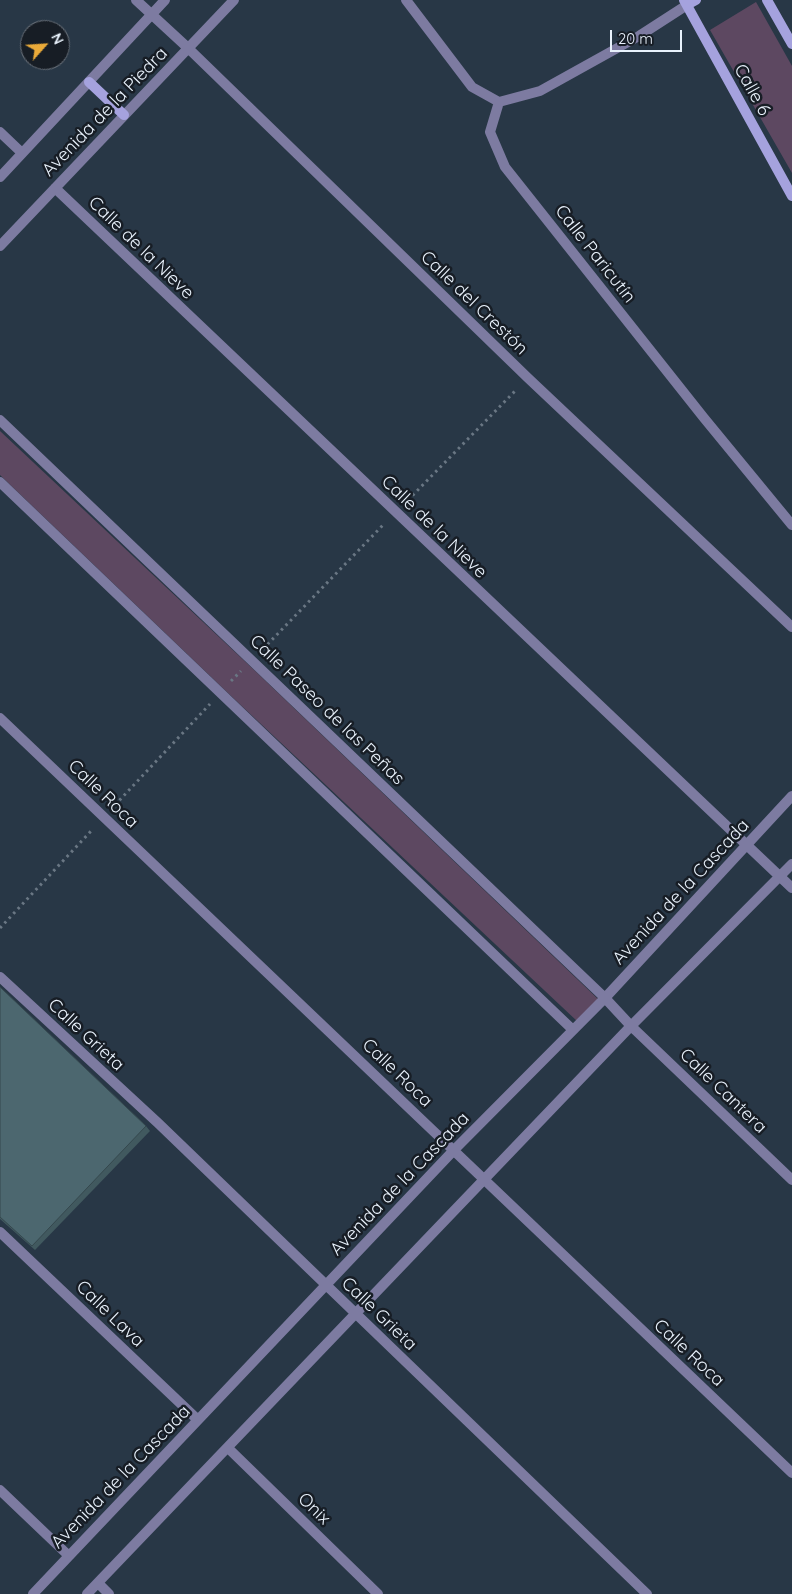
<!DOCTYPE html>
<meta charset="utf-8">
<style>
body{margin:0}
#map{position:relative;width:792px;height:1594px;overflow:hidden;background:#283746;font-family:Quicksand,sans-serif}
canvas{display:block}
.north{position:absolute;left:20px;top:20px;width:50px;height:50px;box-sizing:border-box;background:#171d25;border:1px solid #6b727b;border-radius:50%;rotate:64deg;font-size:14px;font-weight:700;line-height:20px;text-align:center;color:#e9f2fc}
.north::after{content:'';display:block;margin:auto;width:18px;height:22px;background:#eaaa39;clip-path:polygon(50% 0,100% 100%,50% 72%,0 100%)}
.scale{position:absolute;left:610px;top:30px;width:72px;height:22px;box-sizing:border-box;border:2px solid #e9f2fc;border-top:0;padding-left:6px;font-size:15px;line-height:18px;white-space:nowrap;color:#e9f2fc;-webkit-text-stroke:4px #171d25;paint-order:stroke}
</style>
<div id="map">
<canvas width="792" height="1594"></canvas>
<div class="north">N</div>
<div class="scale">20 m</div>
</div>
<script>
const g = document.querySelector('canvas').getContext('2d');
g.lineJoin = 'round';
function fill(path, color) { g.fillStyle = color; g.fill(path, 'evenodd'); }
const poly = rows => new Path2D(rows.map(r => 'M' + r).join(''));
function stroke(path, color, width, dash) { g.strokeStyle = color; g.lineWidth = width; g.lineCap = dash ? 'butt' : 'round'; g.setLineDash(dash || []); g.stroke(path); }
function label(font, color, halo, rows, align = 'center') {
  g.font = font + ' Quicksand,sans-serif'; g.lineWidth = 5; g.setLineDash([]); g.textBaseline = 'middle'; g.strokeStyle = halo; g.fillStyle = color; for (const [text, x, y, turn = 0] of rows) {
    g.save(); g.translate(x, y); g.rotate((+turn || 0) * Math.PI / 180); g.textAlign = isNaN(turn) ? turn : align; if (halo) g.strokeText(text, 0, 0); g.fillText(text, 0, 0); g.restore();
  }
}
fill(poly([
 [756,2,792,66,792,173,710,30],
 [0,431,252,668,599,1000,578,1022,229,694,0,475]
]), '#5d4861');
stroke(poly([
 [408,500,517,389],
 [263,649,384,524],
 [231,681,241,671],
 [115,805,210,704],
 [0,928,92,830]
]), '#6a7784', 3, [2.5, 4]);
stroke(poly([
 [136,0,188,48,528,378,792,627],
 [406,0,472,87,499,102],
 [499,102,490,132,505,167,704,418,792,525],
 [499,102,540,91,639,36,687,5],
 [0,132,22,153],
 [0,177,165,0],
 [55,188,792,888],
 [0,246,234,0],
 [0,420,605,998,631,1026,792,1180],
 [0,482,573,1030],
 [0,718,792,1473],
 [0,977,158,1123,647,1594],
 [0,1232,198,1420],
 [228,1448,378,1594],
 [0,1490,69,1556],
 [98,1583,109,1594],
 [33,1594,454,1150,605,998,792,796],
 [87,1594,631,1026,792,864]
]), '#7d7ba1', 10);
stroke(poly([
 [684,0,792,196],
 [767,0,792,44],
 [687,5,696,0],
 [89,82,124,115]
]), '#a5a2de', 10);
fill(poly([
 [0,987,146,1126,150,1131,35,1250,0,1219]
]), '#41595f');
const building = poly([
 [0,987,146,1126,32,1246,0,1217,0,987]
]);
fill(building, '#4c676f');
stroke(building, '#35484e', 1);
label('18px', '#e9f2fc', '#171d25', [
 ["Calle 6",752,90,61],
 ["Avenida de la Piedra",105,112,-46],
 ["Calle de la Nieve",141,248,44],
 ["Calle Paricutín",595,254,52],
 ["Calle del Crestón",474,303,44],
 ["Calle de la Nieve",434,527,44],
 ["Calle Paseo de las Peñas",327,710,44],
 ["Calle Roca",103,794,44],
 ["Avenida de la Cascada",681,892,-47],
 ["Calle Grieta",86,1035,43],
 ["Calle Roca",397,1073,44],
 ["Calle Cantera",723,1091,44],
 ["Avenida de la Cascada",400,1184,-46],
 ["Calle Lava",110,1314,44],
 ["Calle Grieta",379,1314,44],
 ["Calle Roca",689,1353,43],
 ["Avenida de la Cascada",121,1477,-46],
 ["Onix",314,1509,44]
]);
</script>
